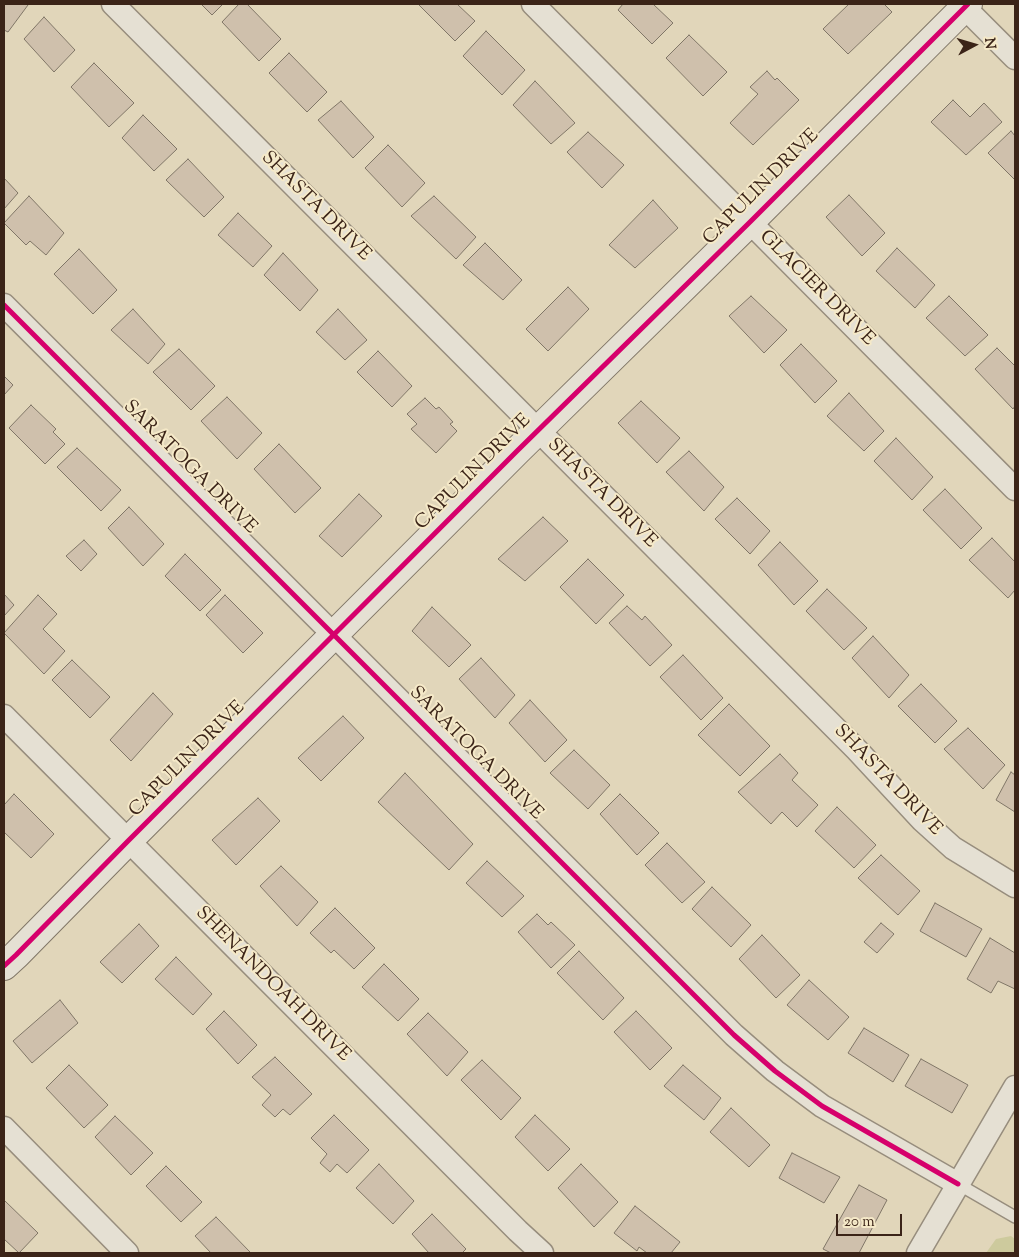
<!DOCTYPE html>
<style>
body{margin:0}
#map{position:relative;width:1019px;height:1257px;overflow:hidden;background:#e1d6ba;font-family:"Sorts Mill Goudy",serif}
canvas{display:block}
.frame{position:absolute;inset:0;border:5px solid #3b2418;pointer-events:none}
.north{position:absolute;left:949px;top:20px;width:50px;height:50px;-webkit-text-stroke:4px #f5e9c8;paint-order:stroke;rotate:84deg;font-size:14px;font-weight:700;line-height:20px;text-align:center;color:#3b2418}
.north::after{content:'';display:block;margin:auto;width:18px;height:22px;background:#3b2418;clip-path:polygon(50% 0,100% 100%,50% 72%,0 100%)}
.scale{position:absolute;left:836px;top:1214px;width:66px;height:22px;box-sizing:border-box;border:2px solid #3b2418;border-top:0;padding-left:6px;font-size:15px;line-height:18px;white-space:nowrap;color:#3b2418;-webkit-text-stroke:4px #f5e9c8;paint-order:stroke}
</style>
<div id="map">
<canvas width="1019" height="1257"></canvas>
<div class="frame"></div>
<div class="north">N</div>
<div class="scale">20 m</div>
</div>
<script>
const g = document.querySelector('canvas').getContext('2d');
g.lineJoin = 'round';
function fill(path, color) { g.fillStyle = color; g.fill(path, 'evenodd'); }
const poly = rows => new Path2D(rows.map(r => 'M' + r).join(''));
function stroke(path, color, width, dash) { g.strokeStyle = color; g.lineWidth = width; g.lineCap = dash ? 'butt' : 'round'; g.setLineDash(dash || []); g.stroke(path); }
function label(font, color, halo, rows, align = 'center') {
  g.font = font + ' "Sorts Mill Goudy",serif'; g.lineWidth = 4; g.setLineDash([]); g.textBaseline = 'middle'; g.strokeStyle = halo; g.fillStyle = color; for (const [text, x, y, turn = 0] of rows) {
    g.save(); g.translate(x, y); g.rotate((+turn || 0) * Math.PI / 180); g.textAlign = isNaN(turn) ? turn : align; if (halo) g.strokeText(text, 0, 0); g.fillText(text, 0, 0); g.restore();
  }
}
fill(poly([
 [1011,1236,1015,1239,1015,1253,986,1253,996,1239]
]), '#cdca9d');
const building = poly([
 [4,4,26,4,28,5,8,32,4,30,4,4],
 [201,4,223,4,212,15,201,4],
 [239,4,247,4,281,39,259,61,222,22,239,4],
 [418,4,457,4,475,21,455,41,418,4],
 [623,4,653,4,673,23,652,44,618,10,623,4],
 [849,4,884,4,892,12,848,54,823,29,849,4],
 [44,17,75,50,54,72,24,39,44,17],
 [486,31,525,70,502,95,463,56,486,31],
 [689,35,727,72,703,96,666,58,689,35],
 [289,53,327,92,307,112,269,73,289,53],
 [94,63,134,103,109,127,71,87,94,63],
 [767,71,775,80,777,78,799,100,753,145,730,123,758,94,750,87,767,71],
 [535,81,575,123,551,144,513,105,535,81],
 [953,100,970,117,984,103,1002,122,966,155,931,122,953,100],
 [341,101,374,137,353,158,318,120,341,101],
 [143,115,177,149,154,171,122,138,143,115],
 [1011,131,1015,136,1015,180,988,153,1011,131],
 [588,132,624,165,602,188,567,152,588,132],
 [388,145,425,183,402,207,365,168,388,145],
 [188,159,224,197,204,217,166,180,188,159],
 [4,178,18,193,4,209,4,178],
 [849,195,885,233,862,256,826,217,849,195],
 [29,196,64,233,46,255,30,241,26,245,4,223,29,196],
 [434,196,476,237,456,259,411,216,434,196],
 [653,200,678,228,635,268,609,245,653,200],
 [238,213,272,246,253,267,218,235,238,213],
 [485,243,522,280,503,300,463,265,485,243],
 [897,248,935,285,915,308,876,271,897,248],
 [79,249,117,290,93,314,54,274,79,249],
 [283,253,318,290,300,311,264,275,283,253],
 [568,287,589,309,548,351,526,329,568,287],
 [751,296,787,330,764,353,729,316,751,296],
 [949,296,988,335,965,356,926,318,949,296],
 [133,309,165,344,148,364,111,330,133,309],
 [338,309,367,340,345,360,316,332,338,309],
 [801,344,837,381,815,403,780,365,801,344],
 [997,348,1015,366,1015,406,1013,409,975,369,997,348],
 [179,349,215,386,191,410,153,372,179,349],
 [378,351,412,386,392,407,357,372,378,351],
 [4,376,13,385,4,395,4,376],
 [849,393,884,431,864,451,827,416,849,393],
 [227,397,262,433,237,459,201,421,227,397],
 [425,398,436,409,439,407,453,422,450,424,457,431,436,453,411,429,417,424,407,414,425,398],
 [641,401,680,438,657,463,618,423,641,401],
 [31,405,56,429,53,432,65,444,45,464,9,428,31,405],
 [896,438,933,477,912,500,874,461,896,438],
 [279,444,321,488,295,513,254,469,279,444],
 [77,448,121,490,101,511,57,467,77,448],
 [689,451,724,487,704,511,666,472,689,451],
 [945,489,982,528,961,549,923,510,945,489],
 [359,494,382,516,342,557,319,536,359,494],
 [737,498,770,531,750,554,715,519,737,498],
 [129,507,164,544,143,566,108,528,129,507],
 [543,517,568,541,525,581,498,559,543,517],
 [992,538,1015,562,1015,590,1008,598,969,560,992,538],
 [84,540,97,554,81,571,66,556,84,540],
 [780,542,818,581,794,605,758,565,780,542],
 [185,554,221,590,200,611,165,576,185,554],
 [588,559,624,595,596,624,560,587,588,559],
 [827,589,867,628,844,650,806,611,827,589],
 [4,594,14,605,4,616,4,594],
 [38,595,57,614,43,629,65,651,44,674,4,633,38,595],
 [225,595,263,633,243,653,206,615,225,595],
 [627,606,642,620,645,616,672,645,650,666,609,623,627,606],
 [432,607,471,645,449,667,412,631,432,607],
 [873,636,909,675,889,698,852,658,873,636],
 [683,655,723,698,701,720,660,677,683,655],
 [481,658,515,695,495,718,459,679,481,658],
 [72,660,110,697,90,718,52,680,72,660],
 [921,684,957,721,935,743,898,706,921,684],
 [153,693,173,714,131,761,110,740,153,693],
 [530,700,567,740,545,762,509,723,530,700],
 [729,704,770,746,740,776,698,735,729,704],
 [343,716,364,738,321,781,298,758,343,716],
 [968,728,1005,765,983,789,944,749,968,728],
 [574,750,610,785,588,809,550,773,574,750],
 [780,754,798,773,792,780,818,805,797,827,782,812,771,824,738,792,780,754],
 [1011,772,1015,775,1015,812,996,800,1011,772],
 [405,773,473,844,449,870,378,802,405,773],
 [14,794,54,834,31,858,4,832,4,805,14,794],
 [620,794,659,833,637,855,600,814,620,794],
 [258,798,280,821,236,865,212,840,258,798],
 [837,807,876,845,854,868,815,831,837,807],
 [667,843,705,882,682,903,645,865,667,843],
 [881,855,920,891,898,915,858,878,881,855],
 [487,861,524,896,502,917,466,883,487,861],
 [281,866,318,902,297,926,260,886,281,866],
 [712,887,751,925,731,947,692,909,712,887],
 [935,903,982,929,966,957,920,931,935,903],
 [335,908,375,948,354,969,334,950,331,953,310,933,335,908],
 [537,914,548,925,551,922,575,945,551,968,518,932,537,914],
 [881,923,894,934,877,953,864,942,881,923],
 [139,924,159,946,122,983,100,962,139,924],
 [762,935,800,975,776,998,739,959,762,935],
 [990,938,1015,953,1015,989,998,981,991,993,967,979,990,938],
 [579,951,624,998,603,1020,557,973,579,951],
 [176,957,212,994,193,1015,155,979,176,957],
 [384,964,419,999,398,1021,362,987,384,964],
 [809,980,849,1017,828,1040,787,1005,809,980],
 [60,1000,78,1023,32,1063,13,1041,60,1000],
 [224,1011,257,1045,238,1064,206,1029,224,1011],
 [636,1011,672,1048,650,1070,614,1032,636,1011],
 [428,1013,468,1052,447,1076,407,1034,428,1013],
 [864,1028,909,1055,893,1082,848,1053,864,1028],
 [275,1057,312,1094,290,1115,283,1109,275,1117,262,1105,271,1095,252,1077,275,1057],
 [921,1059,968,1085,952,1113,905,1086,921,1059],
 [482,1060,521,1098,501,1120,461,1080,482,1060],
 [69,1065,108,1105,84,1128,46,1088,69,1065],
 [683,1065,721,1098,704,1120,664,1086,683,1065],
 [731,1108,770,1145,749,1167,710,1132,731,1108],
 [334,1115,369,1150,347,1173,337,1164,330,1172,320,1163,327,1154,311,1138,334,1115],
 [535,1115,570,1149,548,1171,515,1137,535,1115],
 [115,1116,153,1153,131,1175,95,1137,115,1116],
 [792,1153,840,1177,824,1203,779,1178,792,1153],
 [379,1164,414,1201,393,1224,356,1188,379,1164],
 [581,1164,618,1202,594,1227,558,1188,581,1164],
 [166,1166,202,1202,181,1222,146,1186,166,1166],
 [859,1185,887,1200,859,1253,831,1253,823,1249,859,1185],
 [4,1200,38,1233,19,1253,4,1239,4,1200],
 [635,1206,680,1242,671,1253,647,1253,639,1247,637,1251,614,1233,635,1206],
 [432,1214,466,1249,462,1253,429,1253,412,1234,432,1214],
 [216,1217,250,1252,249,1253,211,1253,195,1236,216,1217]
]);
fill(building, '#cfc0ac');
stroke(building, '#807667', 1);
const lane = poly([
 [958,1184,1015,1217]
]);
const street = poly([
 [113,4,857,750,922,820,953,848,1015,886],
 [533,4,1015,489],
 [961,4,1015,58],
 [4,305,734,1035,775,1071,822,1106,958,1184],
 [4,716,518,1231,542,1253],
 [4,1128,127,1253],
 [918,1253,1015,1087]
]);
const secondary = poly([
 [4,966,16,955,128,841,517,451,750,222,968,4]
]);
stroke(lane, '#978d7d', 14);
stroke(street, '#978d7d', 25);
stroke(secondary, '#807667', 30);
stroke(lane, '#e5e0d3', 11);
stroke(street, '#e5e0d3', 22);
stroke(secondary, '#e5e0d3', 28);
stroke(poly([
 [4,305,734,1035,775,1071,822,1106,958,1184],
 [4,966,16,955,128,841,517,451,750,222,968,4]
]), '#d6006c', 5);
label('19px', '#3b2418', '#f5e9c8', [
 ["CAPULIN DRIVE",762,188,-45],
 ["SHASTA DRIVE",315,207,45],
 ["GLACIER DRIVE",816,289,45],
 ["SARATOGA DRIVE",189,468,45],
 ["CAPULIN DRIVE",474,473,-45],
 ["SHASTA DRIVE",601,494,45],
 ["SARATOGA DRIVE",475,754,45],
 ["CAPULIN DRIVE",188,760,-45],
 ["SHASTA DRIVE",887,781,46],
 ["SHENANDOAH DRIVE",272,985,45]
]);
</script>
